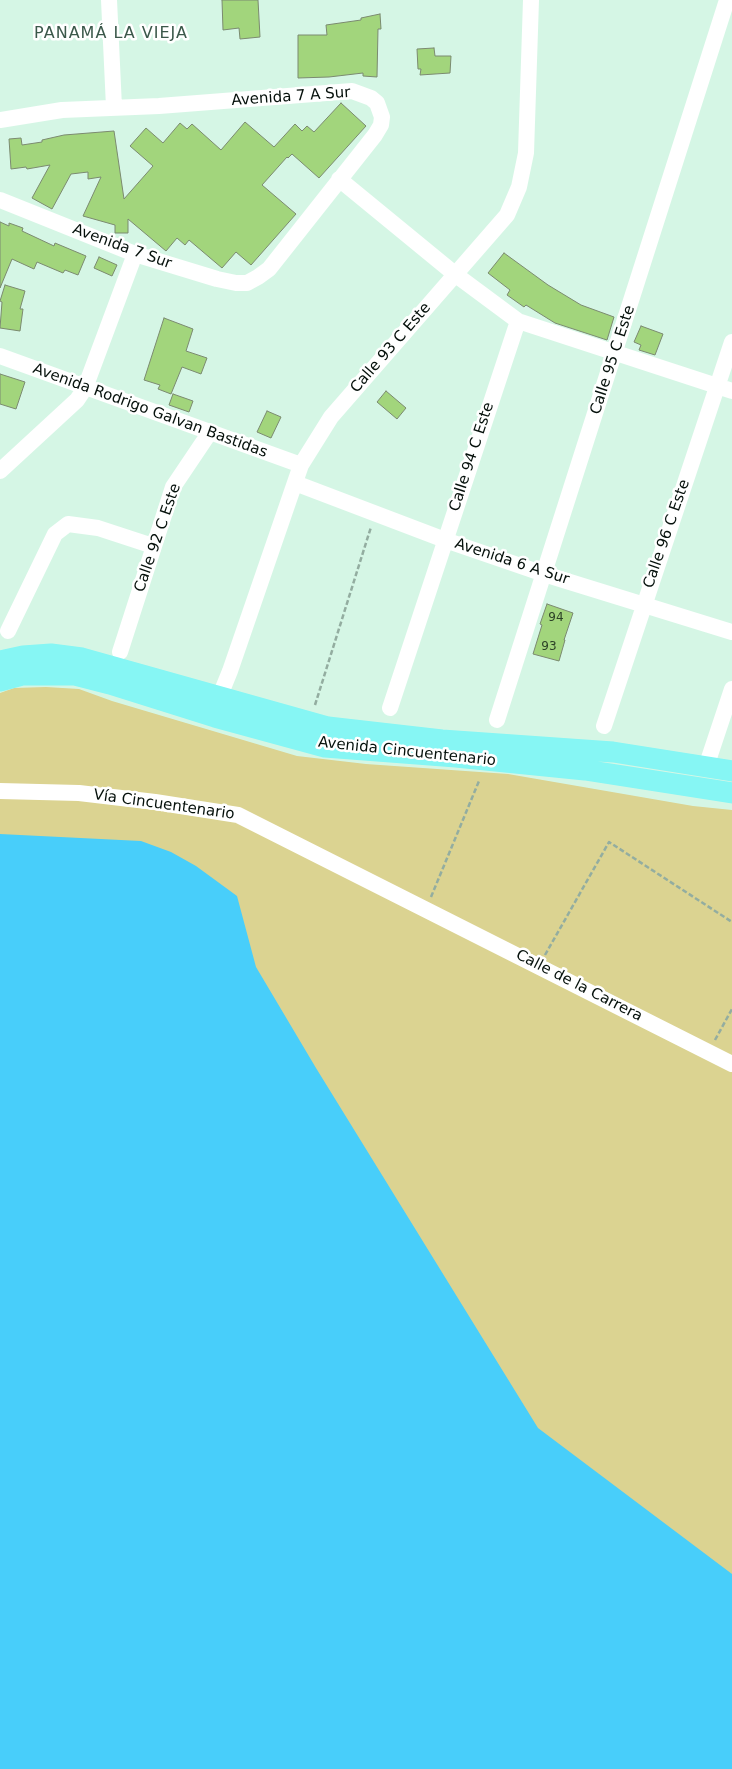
<!DOCTYPE html>
<meta charset="utf-8">
<style>
body{margin:0}
canvas{display:block;background:#d5f6e5}
</style>
<canvas width="732" height="1769"></canvas>
<script>
const g = document.querySelector('canvas').getContext('2d');
g.lineJoin = 'round';
function fill(path, color) { g.fillStyle = color; g.fill(path, 'evenodd'); }
const poly = rows => new Path2D(rows.map(r => 'M' + r).join(''));
function stroke(path, color, width, dash) { g.strokeStyle = color; g.lineWidth = width; g.lineCap = dash ? 'butt' : 'round'; g.setLineDash(dash || []); g.stroke(path); }
function label(font, color, halo, rows, align = 'center') {
  g.font = font + ' "DejaVu Sans",sans-serif'; g.lineWidth = 5; g.setLineDash([]); g.textBaseline = 'middle'; g.strokeStyle = halo; g.fillStyle = color; for (const [text, x, y, turn = 0] of rows) {
    g.save(); g.translate(x, y); g.rotate((+turn || 0) * Math.PI / 180); g.textAlign = isNaN(turn) ? turn : align; if (halo) g.strokeText(text, 0, 0); g.fillText(text, 0, 0); g.restore();
  }
}
fill(poly([
 [46,687,79,689,112,701,297,756,366,764,508,774,693,806,732,810,732,1769,0,1769,0,693,14,688]
]), '#dbd391');
fill(poly([
 [0,834,141,841,171,852,196,866,237,896,256,967,316,1068,538,1428,732,1574,732,1769,0,1769]
]), '#48cefa');
const building = poly([
 [222,0,258,0,260,37,240,39,239,28,223,30,222,0],
 [380,14,381,29,378,29,377,77,363,76,363,73,329,77,298,78,298,35,327,35,326,25,361,20,361,18,380,14],
 [434,48,435,56,451,56,450,73,420,75,421,69,418,69,417,49,434,48],
 [341,103,366,126,319,178,292,154,288,158,287,157,262,185,296,214,251,265,236,252,222,268,189,240,185,245,177,238,166,251,128,219,128,233,115,233,115,225,83,216,101,177,88,179,88,172,71,174,52,209,32,198,50,165,27,169,26,167,11,169,9,139,21,138,22,145,42,142,42,140,64,135,114,131,124,199,153,166,130,146,146,128,163,143,180,123,187,129,192,124,221,150,245,122,274,147,295,124,302,131,307,126,314,132,341,103],
 [0,222,9,226,9,223,23,228,22,231,54,246,55,243,86,256,78,275,65,270,63,273,37,262,34,269,12,259,0,288,0,222],
 [504,253,548,285,581,305,614,317,607,340,555,323,526,305,524,307,507,295,510,290,488,273,504,253],
 [99,257,117,265,112,276,94,268,99,257],
 [5,285,25,291,20,309,23,309,20,331,0,328,2,302,0,301,5,285],
 [164,318,193,329,186,351,207,358,201,374,182,367,171,394,158,389,160,385,144,380,164,318],
 [641,326,663,334,655,355,639,350,641,345,634,342,641,326],
 [0,374,25,382,16,409,0,404,0,374],
 [386,391,406,408,397,419,377,402,386,391],
 [173,394,193,401,189,412,169,405,173,394],
 [267,411,281,417,271,438,257,432,267,411],
 [547,604,573,613,564,640,565,640,559,661,533,654,542,625,540,624,547,604]
]);
fill(building, '#a2d57c');
stroke(building, '#7b8a70', 1);
stroke(poly([
 [315,705,371,527],
 [431,897,479,781],
 [545,955,609,842,732,922],
 [715,1040,732,1009]
]), '#93ada0', 2.5, [5, 2.5]);
stroke(poly([
 [109,0,114,107],
 [0,120,62,110,159,106,352,91,371,98,377,103,382,117,381,125,375,135,269,269,258,277,247,283,236,283,217,279,135,254,0,200],
 [339,179,456,275,518,321,732,391],
 [0,356,301,465],
 [0,471,77,400,85,388,135,254],
 [295,483,445,540,544,574,732,632],
 [8,631,55,534,68,524,98,528,153,546],
 [120,652,173,487,210,432],
 [219,698,230,671,301,465,331,417,507,215,519,187,526,153,531,0],
 [390,708,518,321],
 [497,720,727,0],
 [604,726,732,342],
 [706,767,732,689],
 [0,791,79,793,155,802,238,815,732,1064]
]), '#fff', 16);
stroke(poly([
 [0,661,23,656,51,654,82,658,328,727,442,740,613,752,732,771],
 [0,681,22,675,75,675,110,684,215,717,325,747,456,757,585,770,732,793]
]), '#86f6f4', 21);
label('12px', '#2c4127', null, [
 ["94",556,618],
 ["93",549,647]
]);
label('15px', '#05100b', '#fff', [
 ["Avenida 7 A Sur",291,97,-4],
 ["Avenida 7 Sur",122,247,20],
 ["Calle 93 C Este",391,348,-49],
 ["Calle 95 C Este",613,360,-72],
 ["Avenida Rodrigo Galvan Bastidas",150,411,20],
 ["Calle 94 C Este",472,457,-72],
 ["Calle 96 C Este",667,534,-71],
 ["Calle 92 C Este",158,538,-71],
 ["Avenida 6 A Sur",512,562,18],
 ["Avenida Cincuentenario",407,752,6],
 ["Vía Cincuentenario",164,805,8],
 ["Calle de la Carrera",579,986,27]
]);
g.letterSpacing = '1px';
label('16px', '#3b584a', '#fff', [
 ["PANAMÁ LA VIEJA",111,34]
]);
g.letterSpacing = '0px';
</script>
